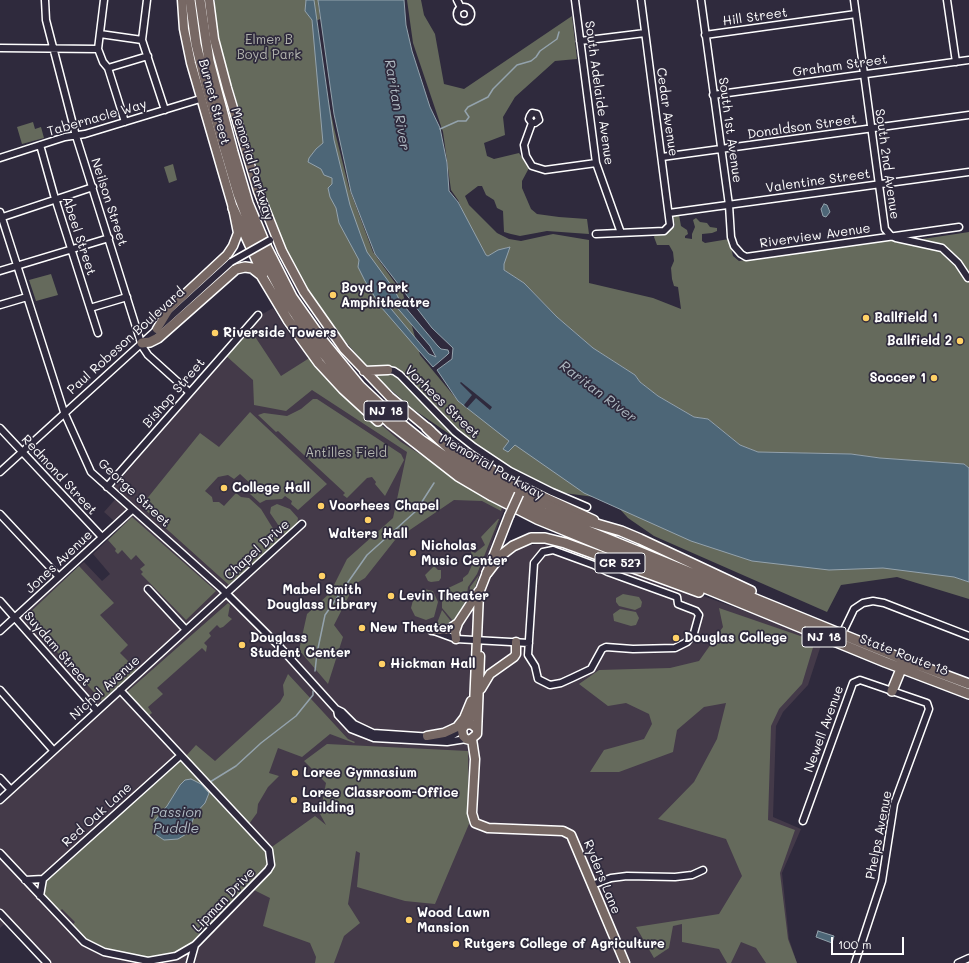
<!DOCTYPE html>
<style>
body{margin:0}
#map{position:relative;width:969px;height:963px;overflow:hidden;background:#2f2a3d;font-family:Mali,sans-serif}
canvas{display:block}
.scale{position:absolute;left:831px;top:937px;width:73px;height:18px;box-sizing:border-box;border:2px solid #fff;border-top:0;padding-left:5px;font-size:12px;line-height:14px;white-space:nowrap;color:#fff;-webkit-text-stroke:3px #2f2a3d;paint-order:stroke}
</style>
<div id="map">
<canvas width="969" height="963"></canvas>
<div class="scale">100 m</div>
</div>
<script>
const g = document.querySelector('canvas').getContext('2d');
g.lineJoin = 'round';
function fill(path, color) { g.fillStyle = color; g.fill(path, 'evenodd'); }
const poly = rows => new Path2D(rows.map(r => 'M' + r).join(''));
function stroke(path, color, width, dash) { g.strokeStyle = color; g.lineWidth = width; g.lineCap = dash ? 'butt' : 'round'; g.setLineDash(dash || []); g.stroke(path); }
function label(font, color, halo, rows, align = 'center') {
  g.font = font + ' Mali,sans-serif'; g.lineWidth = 3.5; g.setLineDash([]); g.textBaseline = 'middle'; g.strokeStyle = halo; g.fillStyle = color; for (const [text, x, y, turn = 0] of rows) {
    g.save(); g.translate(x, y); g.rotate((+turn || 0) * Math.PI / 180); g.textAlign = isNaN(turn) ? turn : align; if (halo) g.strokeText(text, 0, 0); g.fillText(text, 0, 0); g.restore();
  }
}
fill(poly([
 [273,308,291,337,334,382,402,440,505,507,493,539,483,573,505,553,519,548,541,543,558,544,823,639,808,685,783,712,776,726,773,817,801,829,782,873,789,939,797,963,47,963,7,922,0,928,0,800,97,711,15,617,44,596,84,562,102,581,110,574,93,554,121,527,104,512,120,494,114,487,259,316]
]), '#443a49');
fill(poly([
 [215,0,318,0,320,19,312,23,334,128,349,188,373,252,403,294,420,355,459,402,594,497,542,490,493,464,413,409,375,376,316,307,279,238,226,68,215,22],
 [407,0,421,0,424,15,435,34,444,84,464,89,572,16,577,59,555,61,515,97,503,117,505,135,484,143,487,156,494,159,519,153,529,168,522,181,522,188,531,209,537,214,559,217,587,219,589,234,547,231,520,236,511,234,504,232,503,211,497,208,494,200,486,195,482,186,478,186,465,196,469,205,497,233,509,239,521,241,553,234,589,240,589,283,653,298,681,309,678,287,674,286,672,279,671,268,674,261,673,252,669,245,657,245,654,237,656,232,667,231,675,226,673,215,679,215,681,226,687,230,688,234,685,236,685,238,692,239,692,234,695,227,693,220,696,218,700,222,707,223,710,227,717,228,717,231,712,233,702,234,702,241,705,243,729,239,733,256,739,261,896,238,896,243,969,232,969,468,964,464,880,458,851,454,758,452,740,445,708,419,694,417,658,396,640,382,635,375,593,348,557,317,524,283,504,270,503,264,508,247,488,256,486,255,467,222,458,200,451,190,443,132,413,43],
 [33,122,35,129,41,127,44,138,22,144,17,127],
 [173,164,177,180,169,183,164,167],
 [51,274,58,295,36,301,29,280],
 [248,326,281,376,311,357,333,383,401,442,502,507,501,511,482,501,454,500,395,540,365,578,355,584,334,625,343,637,328,684,299,650,307,614,330,593,347,559,393,518,407,452,312,390,286,411,254,405,253,380,224,354],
 [313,399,317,399,401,454,404,460,385,496,375,484,376,482,372,477,367,478,347,498,343,495,345,493,278,431,276,432,258,415,264,413,287,416,301,409],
 [250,412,327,484,298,510,291,504,292,501,285,496,282,499,266,500,260,503,250,494,254,487,240,474,234,479,228,475,218,477,205,491,212,497,213,502,219,502,224,506,236,493,241,497,249,498,261,509,280,540,229,585,141,506,200,433,219,447],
 [277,504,290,509,298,518,297,524,285,535,270,513,271,507],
 [617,506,969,577,969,599,897,577,841,585,827,612,654,536,628,518],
 [132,517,216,591,186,620,141,574,143,572,140,569,145,565,136,555,131,560,122,550,118,554,115,551,116,549,108,540],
 [498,519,499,519,477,574,468,587,466,601,453,621,442,608,442,591,463,581,463,578,468,574,472,565,471,551,475,553,485,545,481,537],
 [79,566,114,603,100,615,128,645,120,653,137,670,102,701,25,617],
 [434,566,438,570,441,570,441,578,439,581,431,582,428,581,425,575],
 [479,575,474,590,469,600,470,587],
 [424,589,433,591,438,602,434,617,426,620,415,616,411,608,414,596],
 [623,594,639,597,642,602,641,607,635,610,619,606,616,602,616,598],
 [228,603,230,605,228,616,232,619,223,627,220,628,217,625,209,633,211,636,204,643,207,646,206,652,202,648,157,688,163,694,148,707,152,713,148,716,127,692],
 [719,608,815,641,802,684,779,709,771,726,768,820,795,830,780,873,788,939,797,963,766,963,756,948,741,942,731,963,727,963,719,949,682,942,682,924,673,926,669,948,654,958,636,927,719,914,742,876,726,839,658,819,694,782,717,739,726,703,704,707,677,730,673,752,619,772,590,772,604,750,644,739,652,724,649,714,626,703,608,706,579,684,599,670,670,668,699,661,723,627],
 [620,609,636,612,639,618,636,625,631,626,614,621,613,614],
 [442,610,453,624,449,627,436,626],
 [288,674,348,739,355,742,354,743,330,734,302,757,278,748,269,773,279,776,268,787,258,804,257,813,249,824,241,817,269,849,315,816,326,825,320,814,326,783,304,761,327,744,468,751,469,824,435,904,405,901,357,887,360,853,356,851,348,904,360,923,344,936,334,963,315,963,316,957,310,943,263,926,270,898,252,889,186,953,152,963,93,945,71,927,75,922,62,909,58,913,40,896,43,879,181,756,186,756,196,745,215,761,280,702,284,695,283,685]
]), '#656a5c');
const water = poly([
 [306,0,314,0,334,140,350,205,361,236,367,252,394,289,400,301,437,345,441,349,448,350,449,353,447,355,433,367,381,307,365,281,358,267,359,260,339,223,336,208,330,197,328,188,332,184,332,178,324,175,321,169,308,162,309,158,316,149,323,143,312,20,305,11,306,0],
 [385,299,394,304,430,346,436,357,429,354,423,347,392,310,385,299],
 [318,0,404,0,406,25,412,51,430,107,440,128,447,163,449,191,458,202,486,255,488,256,498,250,510,247,504,264,504,270,524,283,557,317,593,348,635,375,640,382,658,396,694,417,708,419,740,445,758,452,851,454,880,458,964,464,969,468,969,582,954,577,883,568,829,570,752,561,691,541,584,493,515,445,508,452,503,449,509,441,458,401,437,370,452,359,453,348,432,328,375,254,351,192,334,114,318,0],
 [824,204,827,205,830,212,826,217,823,216,821,209,824,204],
 [191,779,201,784,209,793,205,803,195,814,188,833,178,839,164,840,155,834,155,820,167,806,180,785,185,780,191,779],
 [818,931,834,936,832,943,816,937,818,931]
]);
fill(water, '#4d6677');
stroke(water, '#94a3ad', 1);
fill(poly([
 [461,382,492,407,490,410,476,398,467,408,464,405,472,395,460,383]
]), '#2f2a3d');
stroke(poly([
 [440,129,458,121,466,121,469,117,465,111,468,107,488,97,493,89,517,65,531,61,536,57,540,51,557,39,559,32],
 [315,671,317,653,325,615,367,555,416,511,434,483],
 [210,782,236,766,261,743,296,716,313,695,313,691]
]), '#94a3ad', 1.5);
const minor = poly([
 [45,0,46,20,76,136,142,346,148,355,189,392],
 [104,0,98,49,103,62,108,68,125,122],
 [147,0,142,40,165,110],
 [457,0,461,8],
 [575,0,596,163,621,233],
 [701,0,729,205,731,237,734,246,741,254,746,257,959,227],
 [854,0,885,229,891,236,896,238,942,248,958,263,968,278],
 [947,0,956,62],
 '457 14a7 7 0 1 1 14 0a7 7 0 1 1-14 0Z',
 [100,34,142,40],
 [705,35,856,14],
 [580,41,645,33],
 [0,48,98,49],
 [108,68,148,56],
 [713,95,969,60],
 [532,123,529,119,530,116,532,113,537,114,539,120,535,123,532,123,524,145,526,156,532,166,545,170,596,163],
 [40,145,54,195,98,333],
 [662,157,969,115],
 [0,158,65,137,85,134,200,99],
 [0,212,64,412,91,472,221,588,278,645,336,709,342,712,354,724,373,733,433,737,451,736,462,730],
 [669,213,969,172],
 [0,218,93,187],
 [596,234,664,231,670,225,641,0],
 [0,271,109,238],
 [0,305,27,297],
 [90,308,127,297],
 [388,370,394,371,400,375,455,432,474,447,510,471,552,492,587,507],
 [0,428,102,537],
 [0,472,231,262],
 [107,487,258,315],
 [0,514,59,577],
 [553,550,594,565,608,572,677,597,678,604,696,611,699,615,694,633,687,642,675,648,633,649,606,647,602,649,591,669,572,678,561,683,550,685,538,679,535,666,528,655,534,563,543,552,553,550],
 [148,589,186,630],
 [0,601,97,711],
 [0,631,132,510],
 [434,631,456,639,529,643],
 [842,634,854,609,863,603,873,601,884,603,969,636],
 [0,690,53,750],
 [337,710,338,715,351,729,374,738,447,742,466,739],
 [0,778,11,790],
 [0,800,302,524],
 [803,821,853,683,860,680,927,703,929,709,894,804,882,881,855,963],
 [0,853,84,942,104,952,148,961,176,956,195,945,268,870,271,865,269,850,120,690],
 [25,880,43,879],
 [592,885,611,878,627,876,675,877,692,875,703,870],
 [40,896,43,879,180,756],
 [0,913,47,963],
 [190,963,195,945],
 [958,963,969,958]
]);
const major = poly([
 [209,0,214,39,227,88,258,191,282,251,304,292,344,349,390,397,431,431],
 [157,329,169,309,227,255,233,246,238,233,233,208,191,63,184,29,182,0],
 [364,371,388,370],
 [447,443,518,485,594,520],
 [432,630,448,630,458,623],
 [456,639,455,632,458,623,479,591],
 [481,689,490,674,514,657,516,654,516,642],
 [465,725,472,716,474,706,479,593,509,516],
 [476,728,471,724,465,725,462,730,463,736,466,739,470,740,477,734,480,656],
 [427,736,444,733,457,727,464,718,471,701],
 [472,739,475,759,472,813,475,823,488,828,563,831,571,835,625,963]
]);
const highway = poly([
 [190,0,196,44,207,89,238,194,260,252,284,297,313,341,344,379,390,423,458,476,492,496,537,519,885,662,969,694],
 [200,0,209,61,233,152,248,203,266,246,292,297,323,341,360,386,394,418,421,440,463,469,509,496,544,513,905,660,969,684],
 [233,208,263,274],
 [142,343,150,342,158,338,236,269,245,267,252,268,261,275,288,320,319,363,343,389,378,421],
 [427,428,457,456,520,492,576,518,621,531,640,539,751,591],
 [487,573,500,556,513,546,531,538,545,538,565,543,699,592],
 [892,691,901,669]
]);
stroke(minor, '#fff', 9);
stroke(major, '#fff', 11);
stroke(highway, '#fff', 12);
stroke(minor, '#2f2a3d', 6);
stroke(major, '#776864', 8);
stroke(highway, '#776864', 9);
const minorBridge = poly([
 [231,262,270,240]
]);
const majorBridge = poly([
 [509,516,519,494]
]);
stroke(minorBridge, '#fff', 9, []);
stroke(majorBridge, '#fff', 11, []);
stroke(minorBridge, '#2f2a3d', 6);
stroke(majorBridge, '#776864', 8);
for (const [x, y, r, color] of [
 [333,295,4,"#ffd166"],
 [866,318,4,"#ffd166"],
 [215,333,4,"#ffd166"],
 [960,341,4,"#ffd166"],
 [934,378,4,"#ffd166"],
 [224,488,4,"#ffd166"],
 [321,506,4,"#ffd166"],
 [368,520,4,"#ffd166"],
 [413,553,4,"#ffd166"],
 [322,576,4,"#ffd166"],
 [391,596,4,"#ffd166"],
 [362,628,4,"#ffd166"],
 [676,638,4,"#ffd166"],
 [242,645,4,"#ffd166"],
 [382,664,4,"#ffd166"],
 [295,773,4,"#ffd166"],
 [294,800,4,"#ffd166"],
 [409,920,4,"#ffd166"],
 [456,944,4,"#ffd166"]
]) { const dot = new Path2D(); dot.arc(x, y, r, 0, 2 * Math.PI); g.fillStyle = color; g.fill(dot); stroke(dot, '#2f2a3d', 1.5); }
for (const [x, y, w] of [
 [386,411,44],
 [620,563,50],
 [824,637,44]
]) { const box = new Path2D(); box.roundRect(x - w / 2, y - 10, w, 20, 3); g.fillStyle = '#2f2a3d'; g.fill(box); stroke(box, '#fff', 1); }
label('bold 12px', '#fff', null, [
 ["NJ 18",386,411],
 ["CR 527",620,563],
 ["NJ 18",824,637]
]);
label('13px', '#fff', '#2f2a3d', [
 ["Hill Street",755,17,-8],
 ["Graham Street",840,66,-8],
 ["South Adelaide Avenue",599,93,82],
 ["Burnet Street",214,102,75],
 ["Cedar Avenue",667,112,82],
 ["Tabernacle Way",97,118,-16],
 ["Donaldson Street",802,127,-8],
 ["South 1st Avenue",730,130,82],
 ["Memorial Parkway",252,164,73],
 ["South 2nd Avenue",887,164,82],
 ["Valentine Street",818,181,-8],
 ["Neilson Street",109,202,72],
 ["Abeel Street",79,236,72],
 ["Riverview Avenue",815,236,-8],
 ["Paul Robeson Boulevard",126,341,-42],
 ["Bishop Street",174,393,-49],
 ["Vorhees Street",442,402,44],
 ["Memorial Parkway",492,467,30],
 ["Redmond Street",59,475,47],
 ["George Street",134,493,43],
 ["Chapel Drive",257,550,-42],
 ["Jones Avenue",59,562,-43],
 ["Suydam Street",57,649,49],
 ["State Route 18",904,655,21],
 ["Nichol Avenue",105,688,-42],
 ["Newell Avenue",824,729,-70],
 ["Red Oak Lane",97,815,-42],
 ["Phelps Avenue",879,835,-79],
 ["Ryders Lane",602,877,68],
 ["Lipman Drive",224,900,-46]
]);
label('13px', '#b2b4ae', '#2f2a3d', [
 ["Elmer B",269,40],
 ["Boyd Park",269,55],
 ["Antilles Field",346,453]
]);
label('bold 13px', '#fff', '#2f2a3d', [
 ["Boyd Park",341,288],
 ["Amphitheatre",341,303],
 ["Ballfield 1",874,318],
 ["Riverside Towers",223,333],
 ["Ballfield 2",952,341,"right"],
 ["Soccer 1",926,378,"right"],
 ["College Hall",232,488],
 ["Voorhees Chapel",329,506],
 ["Walters Hall",368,534,"center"],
 ["Nicholas",421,546],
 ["Music Center",421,561],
 ["Mabel Smith",322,590,"center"],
 ["Douglass Library",322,605,"center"],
 ["Levin Theater",399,596],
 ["New Theater",370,628],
 ["Douglass",250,638],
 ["Student Center",250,653],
 ["Douglas College",684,638],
 ["Hickman Hall",390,664],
 ["Loree Gymnasium",303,773],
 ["Loree Classroom-Office",302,793],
 ["Building",302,808],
 ["Wood Lawn",417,913],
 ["Mansion",417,928],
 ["Rutgers College of Agriculture",464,944]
], 'left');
label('italic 14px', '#afbac2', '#2f2a3d', [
 ["Raritan River",397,105,80],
 ["Raritan River",598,392,37],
 ["Passion",176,813],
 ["Puddle",176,829]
]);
</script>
